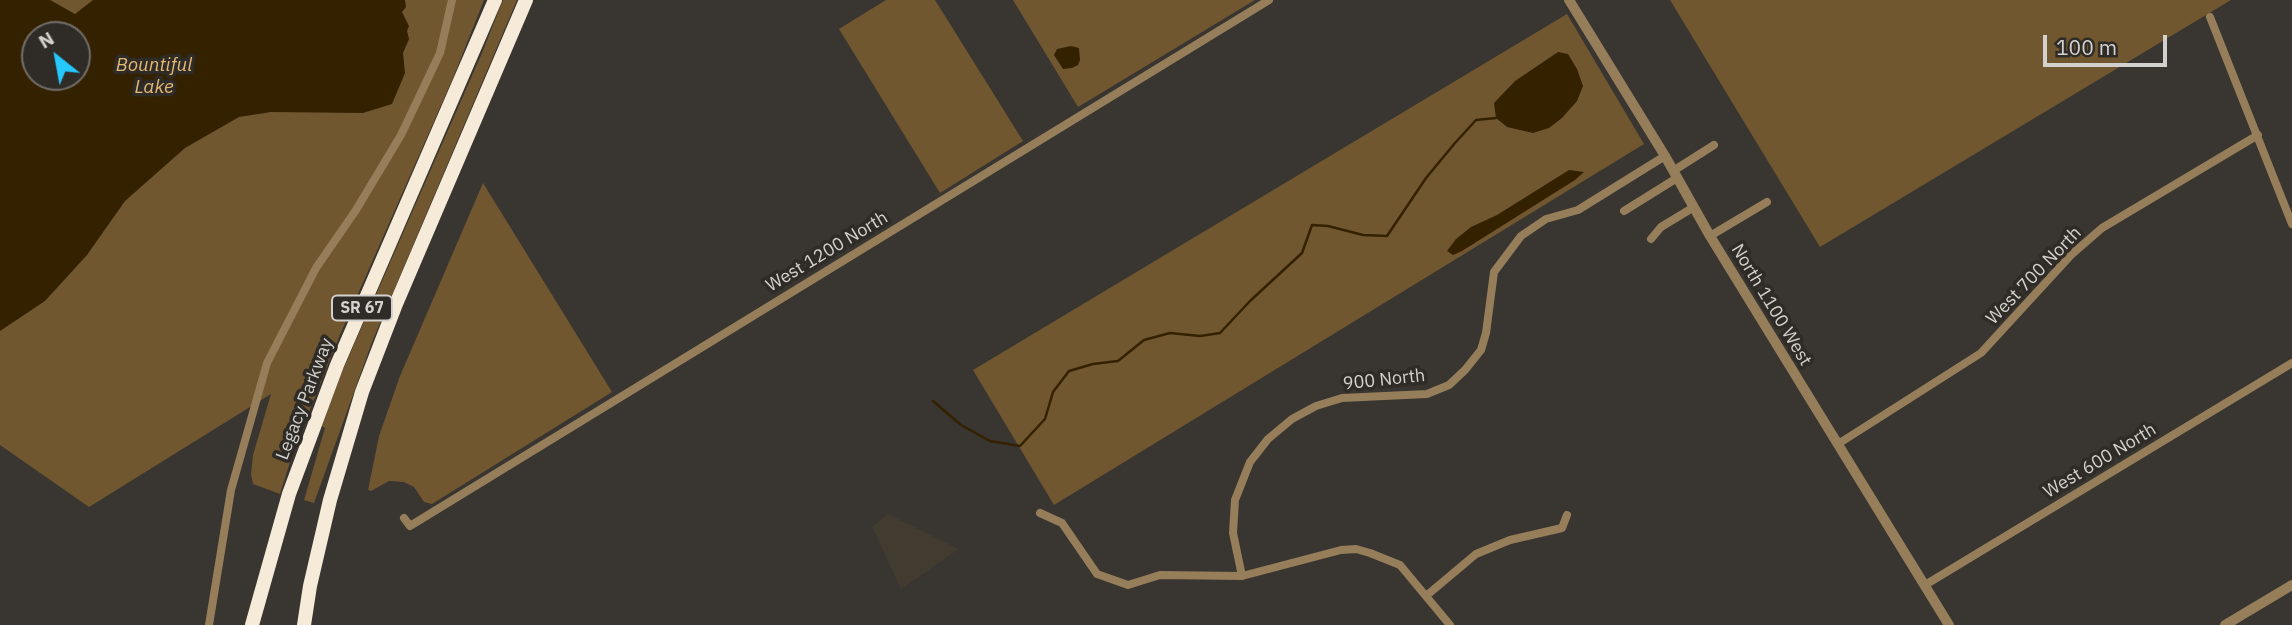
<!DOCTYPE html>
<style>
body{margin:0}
#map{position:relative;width:2292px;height:625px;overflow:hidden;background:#393530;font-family:"IBM Plex Sans",sans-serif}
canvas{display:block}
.north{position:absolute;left:21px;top:21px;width:70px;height:70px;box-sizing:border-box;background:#2f2b26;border:2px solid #716d69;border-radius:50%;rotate:329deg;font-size:19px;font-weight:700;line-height:28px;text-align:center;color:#d3d1ce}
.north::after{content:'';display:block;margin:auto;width:24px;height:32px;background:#25c9fe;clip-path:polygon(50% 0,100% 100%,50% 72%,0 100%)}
.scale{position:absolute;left:2043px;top:35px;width:124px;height:32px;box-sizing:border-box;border:4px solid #d3d1ce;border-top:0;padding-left:9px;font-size:21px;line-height:24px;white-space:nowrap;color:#d3d1ce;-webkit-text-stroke:5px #2f2b26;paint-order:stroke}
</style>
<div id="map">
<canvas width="2292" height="625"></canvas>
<div class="north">N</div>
<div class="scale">100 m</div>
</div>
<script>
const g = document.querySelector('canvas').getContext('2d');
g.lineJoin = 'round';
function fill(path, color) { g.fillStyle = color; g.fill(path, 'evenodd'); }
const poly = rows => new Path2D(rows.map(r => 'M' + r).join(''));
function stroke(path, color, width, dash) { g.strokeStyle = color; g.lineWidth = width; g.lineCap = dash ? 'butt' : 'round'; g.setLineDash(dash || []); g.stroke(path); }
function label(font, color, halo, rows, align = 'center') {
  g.font = font + ' "IBM Plex Sans",sans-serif'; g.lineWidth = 7; g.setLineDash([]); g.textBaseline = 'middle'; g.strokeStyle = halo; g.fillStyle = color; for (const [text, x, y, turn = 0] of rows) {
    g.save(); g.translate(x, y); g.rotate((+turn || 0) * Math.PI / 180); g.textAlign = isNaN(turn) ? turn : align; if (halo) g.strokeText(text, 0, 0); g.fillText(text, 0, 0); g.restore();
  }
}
fill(poly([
 [888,514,959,549,901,589,872,527]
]), '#423b30');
fill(poly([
 [0,0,484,0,453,78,339,337,294,449,280,494,253,484,251,474,253,455,271,394,89,507,0,445],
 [35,35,77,35,77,77,35,77],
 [503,0,517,0,372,342,314,503,304,500,325,428,322,426,342,372,482,53],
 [886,0,935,0,1023,141,940,193,839,29],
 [1013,0,1255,0,1078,107],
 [1670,0,2231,0,1820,247],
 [1567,14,1644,144,1054,505,973,370],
 [483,183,612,392,432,504,424,502,414,487,404,482,389,481,371,491,368,490,379,436,400,376]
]), '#715730');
fill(poly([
 [0,0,50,0,75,14,93,0,405,0,406,7,402,12,409,26,407,31,409,39,403,53,405,73,392,104,363,113,271,112,239,117,185,148,125,201,87,255,45,301,0,331],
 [35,35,77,35,77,77,35,77],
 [1071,46,1079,48,1080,60,1078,65,1072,68,1063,69,1054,55,1057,49],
 [1558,52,1568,54,1577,69,1583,86,1577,101,1562,118,1549,128,1533,133,1507,127,1496,118,1494,103,1515,81],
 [1569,170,1584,172,1575,180,1462,251,1453,255,1447,251,1456,239,1471,227,1497,215]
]), '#342100');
stroke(poly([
 [933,401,961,425,990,441,1020,446,1045,419,1053,392,1069,371,1093,364,1118,361,1144,340,1170,333,1200,336,1220,333,1250,301,1302,253,1312,225,1328,226,1363,235,1387,236,1426,178,1455,143,1476,120,1496,118]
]), '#342100', 2.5);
stroke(poly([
 [2210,17,2292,224],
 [1673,171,1714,145],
 [1624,211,1677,178],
 [1710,236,1767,202],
 [1651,239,1661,227,1694,207],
 [1838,444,1981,353,2071,255,2102,228,2258,135],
 [1040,513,1062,523,1097,574,1128,585,1160,575,1242,576,1341,550,1356,549,1370,553,1400,565,1450,625],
 [404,518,410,526,1269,0],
 [1242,576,1233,533,1235,500,1250,462,1268,439,1292,419,1316,406,1342,398,1427,394,1449,385,1465,370,1481,350,1486,333,1494,272,1521,236,1546,219,1578,210,1665,156],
 [1925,585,2292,363],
 [1426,596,1476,554,1510,540,1562,528,1567,515],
 [209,625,231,490,267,363,316,268,356,210,401,135,440,53,452,0]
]), '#967e5a', 8);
stroke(poly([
 [1569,0,1665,156,1710,236,1949,625],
 [2225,625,2292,585]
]), '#967e5a', 10);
stroke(poly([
 [252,625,289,494,337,365,495,0],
 [304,625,310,586,330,500,362,392,396,304,526,0]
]), '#f6ead9', 14);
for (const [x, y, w] of [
 [362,308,60]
]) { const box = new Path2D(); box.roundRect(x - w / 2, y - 12.5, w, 25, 5); g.fillStyle = '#2f2b26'; g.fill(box); stroke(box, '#d3d1ce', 2); }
label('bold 16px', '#d3d1ce', null, [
 ["SR 67",362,308]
]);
label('18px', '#d3d1ce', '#2f2b26', [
 ["West 1200 North",827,252,-31],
 ["West 700 North",2034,276,-46],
 ["North 1100 West",1771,305,59],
 ["900 North",1384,380,-6],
 ["Legacy Parkway",305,399,-69],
 ["West 600 North",2100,461,-31]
]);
label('italic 19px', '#e4b874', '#2f2b26', [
 ["Bountiful",154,66],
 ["Lake",154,88]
]);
</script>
